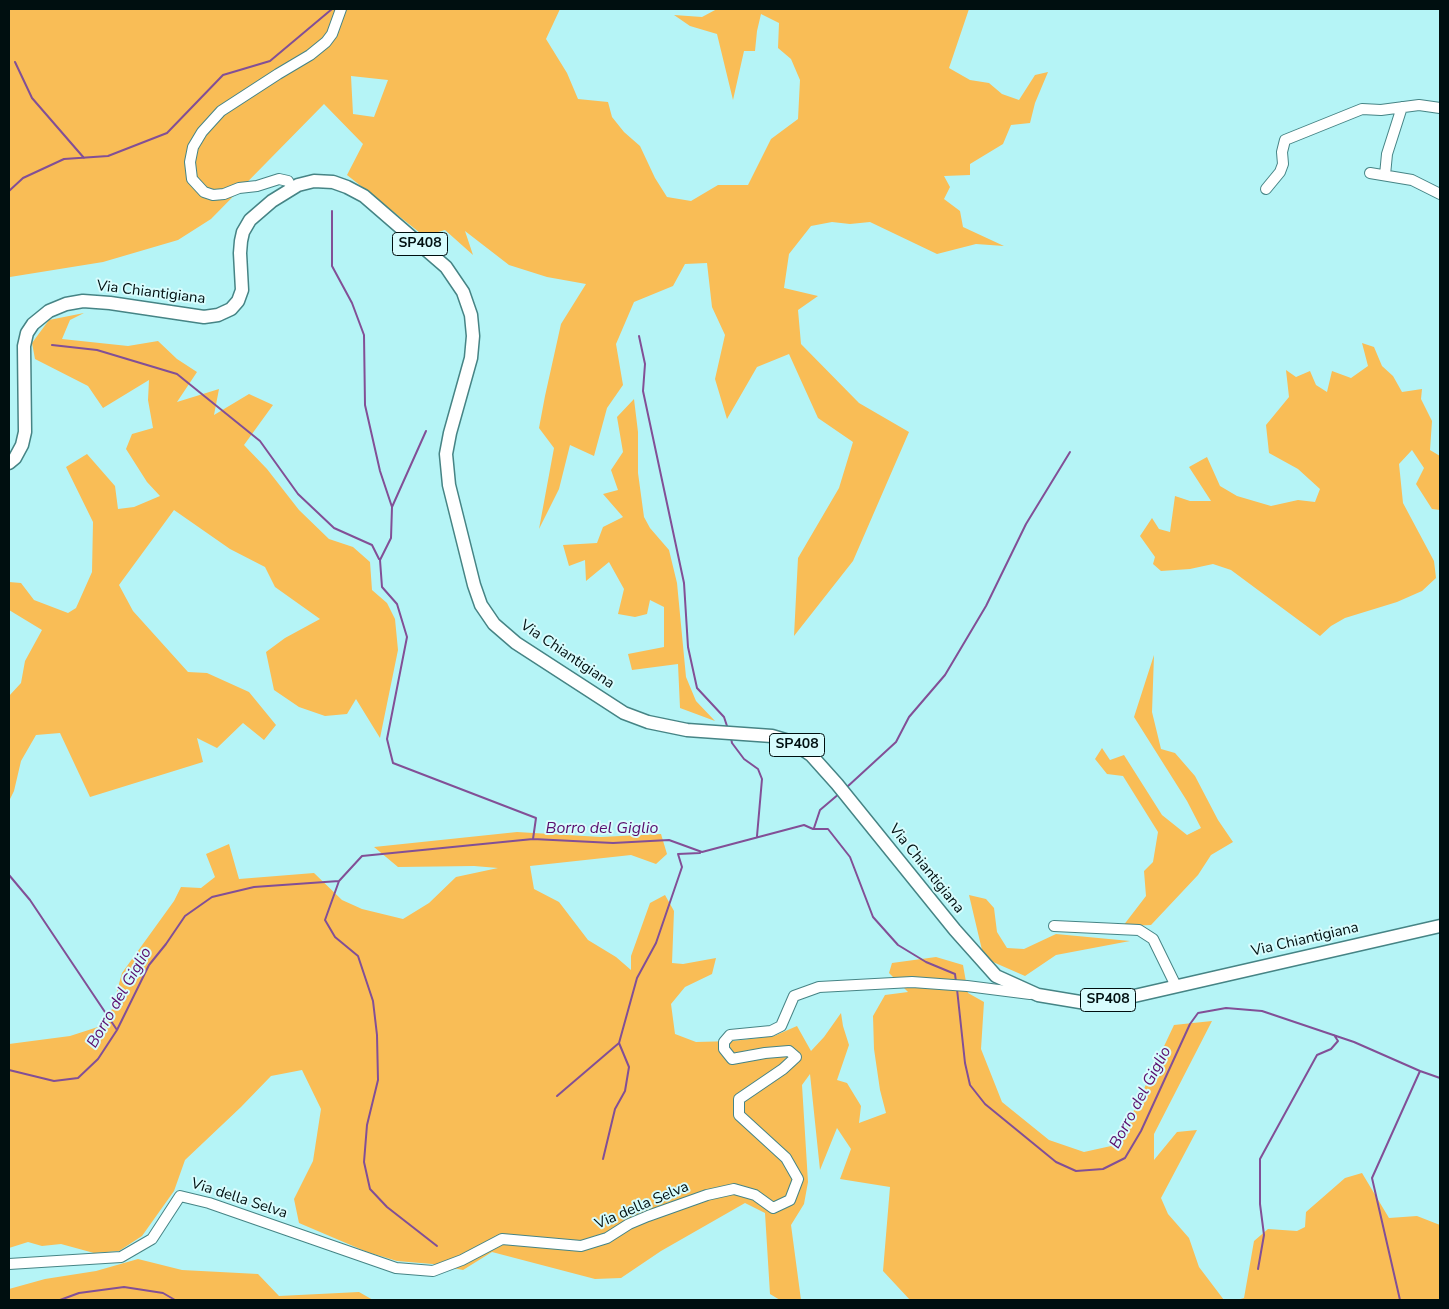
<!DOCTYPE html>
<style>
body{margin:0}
#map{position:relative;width:1449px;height:1309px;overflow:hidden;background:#b5f4f6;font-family:"Nunito Sans",sans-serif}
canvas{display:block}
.frame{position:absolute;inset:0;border:10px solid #000f10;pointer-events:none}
</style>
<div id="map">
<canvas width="1449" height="1309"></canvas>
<div class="frame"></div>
</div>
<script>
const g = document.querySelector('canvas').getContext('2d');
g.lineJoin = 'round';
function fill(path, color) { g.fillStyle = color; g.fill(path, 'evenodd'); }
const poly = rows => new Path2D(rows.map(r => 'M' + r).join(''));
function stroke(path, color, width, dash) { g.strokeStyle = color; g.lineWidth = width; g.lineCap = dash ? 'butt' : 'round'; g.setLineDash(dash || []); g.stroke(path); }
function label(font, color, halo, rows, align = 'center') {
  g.font = font + ' "Nunito Sans",sans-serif'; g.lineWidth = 4; g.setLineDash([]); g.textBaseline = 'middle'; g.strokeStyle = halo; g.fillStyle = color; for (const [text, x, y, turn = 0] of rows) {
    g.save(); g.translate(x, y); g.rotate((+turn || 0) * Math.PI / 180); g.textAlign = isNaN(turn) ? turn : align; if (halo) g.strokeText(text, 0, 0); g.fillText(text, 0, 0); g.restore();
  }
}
fill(poly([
 [9,9,560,9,546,39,567,73,578,99,608,102,612,117,624,132,640,146,655,178,667,197,691,201,718,185,748,185,771,139,798,119,800,80,791,59,778,48,779,23,761,14,757,31,755,51,744,51,733,100,717,34,690,26,674,15,702,17,717,9,969,9,949,68,970,80,989,83,1002,94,1019,100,1035,75,1048,72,1035,103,1030,123,1011,125,1003,144,970,164,970,175,944,176,950,187,944,199,960,211,963,227,1004,246,976,244,937,254,870,222,850,224,832,222,811,226,789,254,784,288,818,296,798,310,801,344,859,403,909,432,853,561,794,636,798,558,839,488,853,442,818,418,789,354,757,367,727,419,715,379,725,335,712,307,707,263,685,264,673,286,634,302,616,344,623,385,607,408,594,456,570,445,559,489,539,529,554,448,539,428,545,396,561,324,586,284,547,277,509,265,465,231,473,255,445,230,424,236,347,175,363,144,324,104,211,219,178,240,103,262,10,277,9,281],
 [351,76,388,80,374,117,353,114],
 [84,313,70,320,62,339,128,346,158,341,177,359,197,372,177,402,219,389,214,415,249,394,273,405,244,445,267,469,299,510,329,539,353,547,370,562,372,590,387,603,395,619,398,650,380,738,356,699,347,714,325,716,299,707,274,690,266,652,285,638,320,619,275,587,265,567,230,549,174,510,119,585,133,611,188,672,207,673,249,692,276,725,264,740,243,723,217,748,197,738,203,762,90,797,60,733,36,735,21,761,14,791,9,801,9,696,21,683,25,661,42,630,9,610,9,582,21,583,34,600,68,613,76,608,92,572,93,522,66,467,87,454,115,486,118,509,134,507,160,496,147,482,126,449,132,434,153,428,148,400,149,380,103,408,88,386,35,359,32,343,49,320],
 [1362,343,1374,347,1382,366,1393,376,1402,392,1422,389,1421,399,1432,421,1430,450,1440,456,1440,510,1432,509,1416,484,1424,468,1412,450,1399,464,1403,503,1434,561,1436,578,1422,591,1397,602,1345,618,1331,626,1320,636,1231,570,1213,564,1190,569,1161,571,1153,564,1155,557,1140,536,1152,518,1159,529,1170,532,1175,496,1190,501,1211,501,1189,467,1207,457,1220,486,1237,496,1271,506,1298,500,1315,502,1320,489,1298,469,1269,453,1266,425,1289,397,1286,370,1296,377,1310,371,1316,385,1327,392,1332,371,1351,378,1368,366],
 [634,399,638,432,638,473,644,517,650,528,669,550,677,583,686,677,696,701,715,721,680,708,678,664,632,670,628,654,664,647,664,607,650,600,647,614,635,617,618,614,624,589,609,562,586,581,585,560,569,566,563,545,597,543,603,527,623,517,603,494,618,490,611,470,623,452,617,417],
 [1154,655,1152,712,1161,749,1175,753,1195,776,1218,820,1233,842,1211,855,1198,875,1151,925,1123,926,1146,896,1144,871,1153,862,1158,832,1123,776,1107,774,1095,759,1102,748,1110,760,1124,755,1162,815,1187,835,1201,828,1187,801,1134,717],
 [517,832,601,837,661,834,667,854,656,864,631,855,530,866,534,889,559,902,588,940,616,957,631,970,631,956,650,903,665,895,674,911,672,963,683,964,716,958,712,974,685,987,671,1004,675,1034,696,1042,733,1041,774,1036,797,1026,811,1051,824,1037,841,1013,843,1026,849,1045,837,1080,847,1083,861,1106,859,1123,886,1113,880,1090,874,1049,873,1016,885,995,908,992,889,973,892,963,936,957,963,965,968,993,984,1002,981,1049,1002,1102,1049,1140,1084,1152,1111,1146,1127,1125,1174,1025,1212,1021,1154,1134,1154,1160,1177,1132,1197,1130,1161,1198,1168,1214,1189,1238,1199,1267,1224,1300,910,1300,883,1271,890,1187,840,1179,851,1149,837,1128,820,1170,810,1074,802,1085,808,1182,804,1204,791,1225,801,1300,780,1300,770,1294,765,1213,745,1203,661,1251,621,1278,595,1279,492,1252,463,1270,432,1264,397,1261,367,1252,299,1223,294,1199,313,1161,321,1109,302,1070,271,1076,241,1107,185,1160,174,1191,142,1236,119,1251,94,1253,61,1244,42,1246,28,1242,9,1248,9,1044,70,1036,101,1026,112,1009,122,973,174,901,181,887,201,888,215,877,206,854,229,844,239,879,314,873,342,900,362,909,403,919,429,903,456,877,498,868,474,866,398,867,374,847],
 [969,895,986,899,994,908,997,932,1007,948,1024,949,1056,934,1130,941,1056,955,1025,976,993,962,982,950],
 [1362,1173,1389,1218,1417,1216,1440,1225,1440,1300,1237,1300,1244,1298,1254,1241,1268,1229,1297,1231,1305,1227,1306,1212,1345,1178],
 [138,1259,182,1270,258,1274,279,1296,359,1292,373,1300,9,1300,9,1289,45,1279,96,1271]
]), '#f9bd56');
stroke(poly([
 [354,9,356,9],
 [15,62,32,98,84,158],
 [9,191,23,178,64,159,108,156,167,133,223,75,270,61,332,9],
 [332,211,332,266,352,303,364,335,365,405,380,471,392,507,391,538,380,560,382,587,397,604,407,637,387,739,393,763,536,818,533,839],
 [639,336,645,364,643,391,684,583,688,647,697,688,724,717,728,729],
 [52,345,97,350,177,374,260,441,298,494,334,528,372,545,379,559],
 [392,507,426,431],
 [731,738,732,743,744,759,758,769,762,779,757,836],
 [847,787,896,742,909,717,945,675,986,606,1026,524,1070,452],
 [814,828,820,810,840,793],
 [9,875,30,900,117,1030],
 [339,881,325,920,335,937,358,956,373,1001,377,1035,378,1080,367,1125,364,1162,370,1189,387,1207,437,1246],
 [957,989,965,1063,970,1085,985,1104,1056,1162,1076,1171,1103,1169,1125,1158,1141,1131,1190,1024,1198,1013,1226,1008,1262,1011,1354,1042,1420,1071,1440,1078],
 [9,1070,54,1081,78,1078,98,1059,117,1030,149,965,166,944,185,916,212,897,254,887,339,881,362,856,533,839,613,843,669,840,702,852,804,825,813,829,828,829,850,857,873,917,898,945,926,962,955,974,956,982],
 [557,1096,619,1043,637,978,656,943,682,867,678,854,700,853],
 [603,1159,615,1109,625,1091,629,1067,619,1043],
 [1258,1269,1264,1235,1260,1204,1260,1159,1317,1055,1331,1049,1338,1041,1334,1035],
 [60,1300,79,1293,124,1287,163,1293,175,1300],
 [1400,1300,1372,1178,1420,1071]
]), '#824f96', 2);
const minor = poly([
 [1370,173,1412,180,1440,194],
 [1385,175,1387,154,1402,107],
 [292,188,288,181,279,179,257,186,239,188,224,194,213,195,204,192,192,179,190,162,193,147,202,132,221,111,278,74,310,55,326,42,332,34,341,9],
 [1266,189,1280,172,1283,164,1282,152,1285,140,1362,109,1381,110,1419,105,1440,108],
 [1054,926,1139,930,1153,939,1176,986],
 [9,1264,121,1257,152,1239,180,1196,209,1203,396,1268,433,1271,462,1260,502,1239,581,1246,607,1238,629,1224,648,1216,707,1195,734,1189,755,1195,773,1208,790,1200,798,1179,786,1158,739,1115,739,1099,783,1069,796,1057,789,1051,765,1053,732,1059,724,1049,724,1042,730,1035,771,1031,781,1026,794,996,819,987,912,982,967,986,1030,994]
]);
const major = poly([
 [9,463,15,458,22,445,25,432,24,346,27,333,33,324,49,311,66,304,83,301,110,303,204,317,218,315,231,309,238,301,242,290,240,253,241,241,243,232,250,220,272,201,298,185,314,181,333,182,347,187,364,196,446,267,463,292,471,315,473,336,471,358,450,433,446,454,449,485,474,585,481,605,494,624,516,643,624,713,648,722,687,730,772,736,792,742,811,755,837,784,955,930,996,976,1038,995,1086,1003,1121,999,1440,926]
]);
stroke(minor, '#468485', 12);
stroke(major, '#468485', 15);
stroke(minor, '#fff', 10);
stroke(major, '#fff', 12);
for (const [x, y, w] of [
 [420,244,55],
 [797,745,55],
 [1108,1000,55]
]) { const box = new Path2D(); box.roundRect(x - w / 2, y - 11.5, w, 23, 4); g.fillStyle = '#d7fcfd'; g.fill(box); stroke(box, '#000f10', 1); }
label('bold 14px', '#000f10', null, [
 ["SP408",420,244],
 ["SP408",797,745],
 ["SP408",1108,1000]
]);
label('15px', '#000f10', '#d7fcfd', [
 ["Via Chiantigiana",151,293,7],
 ["Via Chiantigiana",567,655,34],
 ["Via Chiantigiana",926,869,51],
 ["Via Chiantigiana",1305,940,-13],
 ["Via della Selva",239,1199,18],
 ["Via della Selva",642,1206,-23]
]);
label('italic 16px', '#5a0d6d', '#d7fcfd', [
 ["Borro del Giglio",602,829],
 ["Borro del Giglio",120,998,-60],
 ["Borro del Giglio",1141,1098,-62]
]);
</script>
